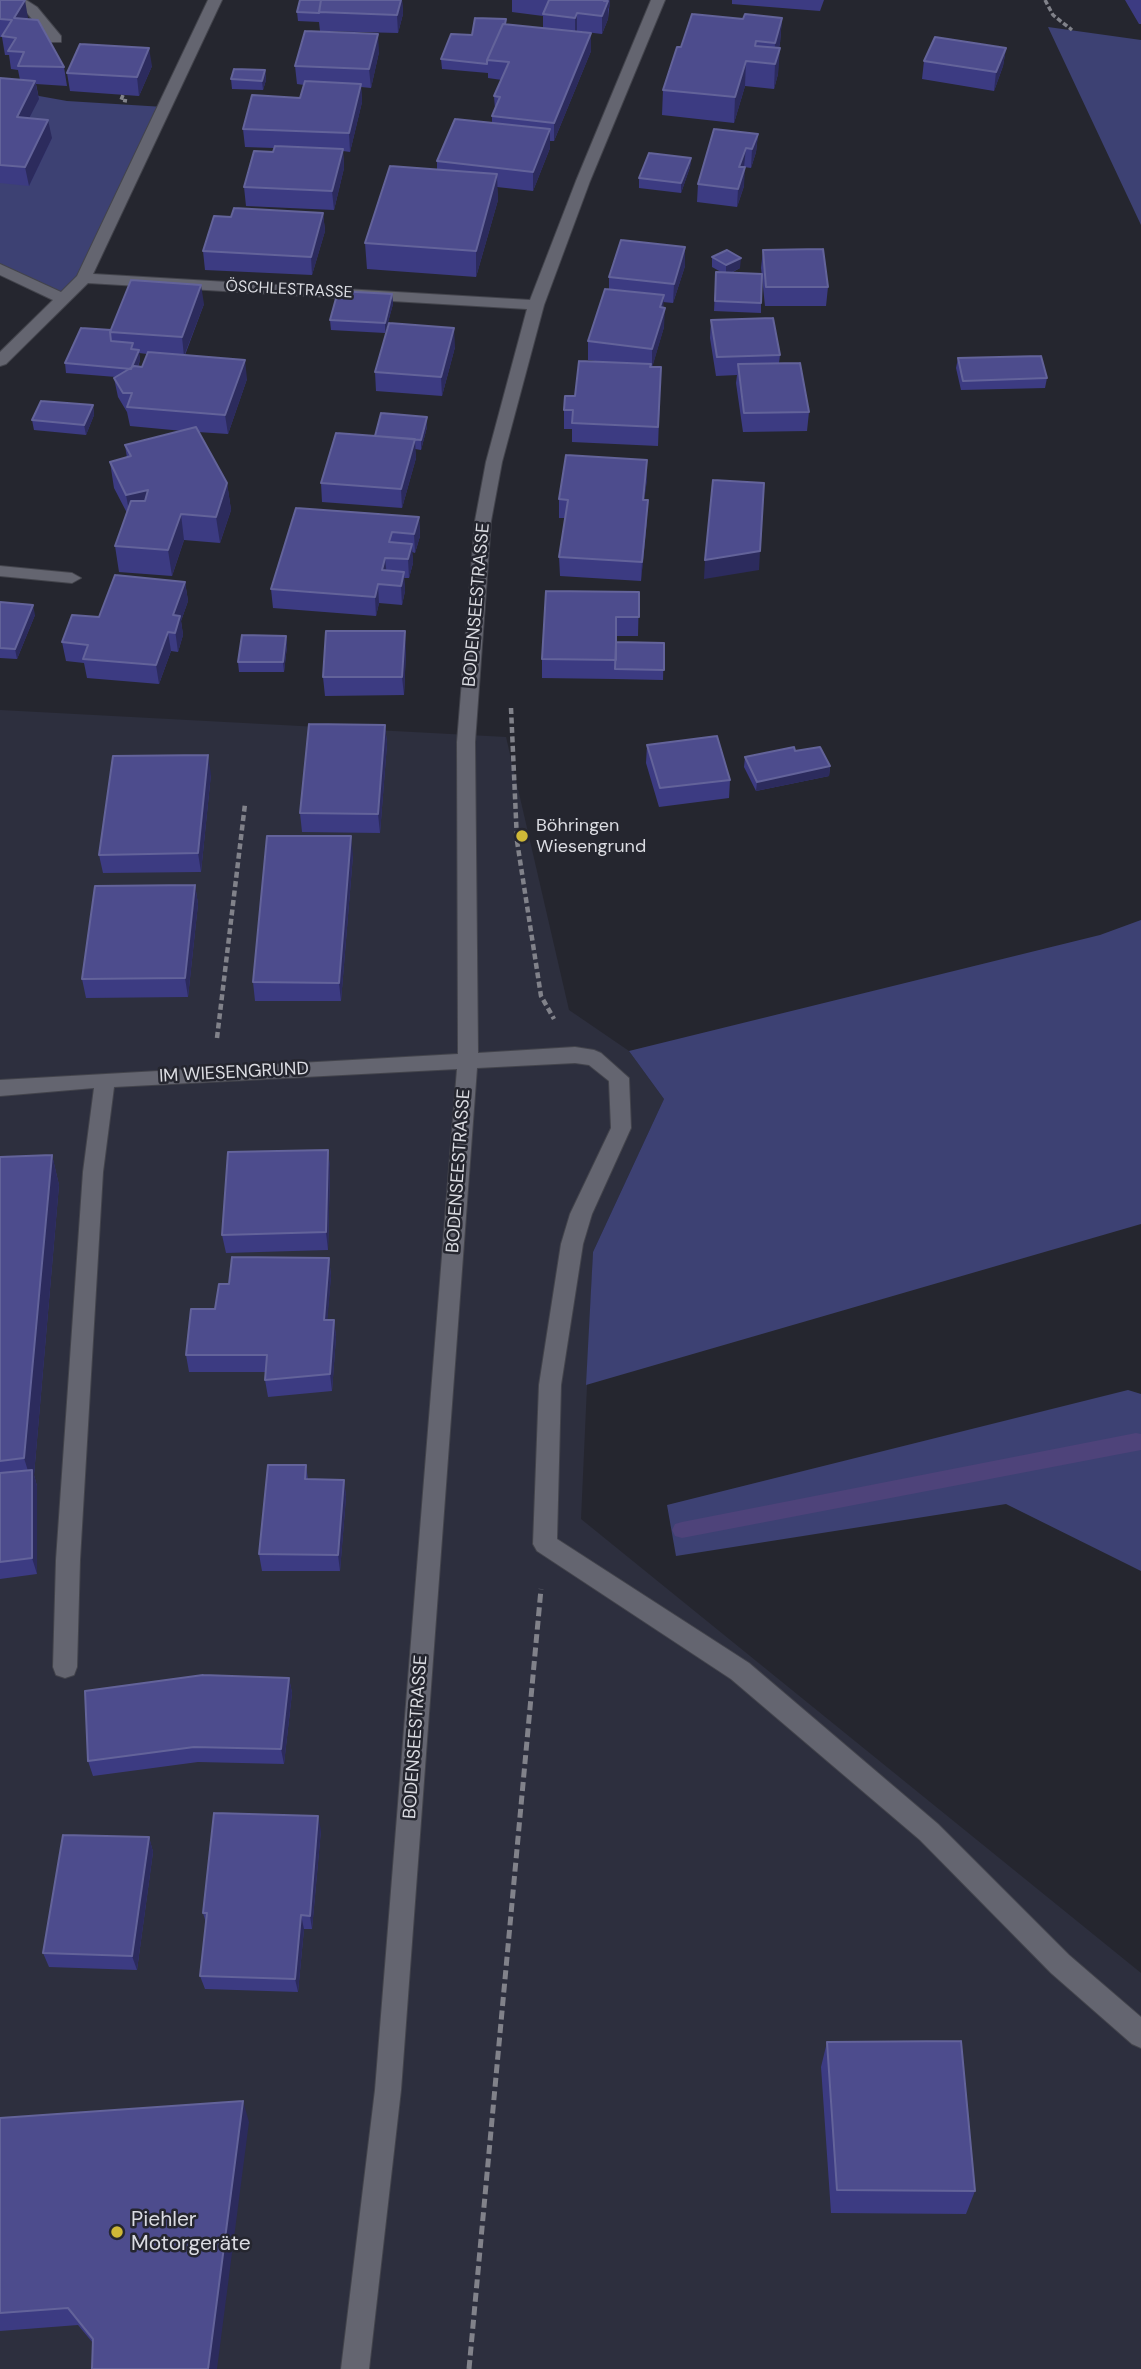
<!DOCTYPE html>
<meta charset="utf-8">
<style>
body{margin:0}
canvas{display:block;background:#25262f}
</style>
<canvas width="1141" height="2369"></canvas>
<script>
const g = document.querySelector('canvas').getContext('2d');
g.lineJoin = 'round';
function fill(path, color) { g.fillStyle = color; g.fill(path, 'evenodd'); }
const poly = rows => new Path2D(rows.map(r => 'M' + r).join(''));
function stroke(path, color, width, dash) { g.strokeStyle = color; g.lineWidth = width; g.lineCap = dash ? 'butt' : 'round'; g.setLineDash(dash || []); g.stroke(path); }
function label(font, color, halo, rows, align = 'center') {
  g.font = font + ' "DM Sans",sans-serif'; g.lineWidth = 5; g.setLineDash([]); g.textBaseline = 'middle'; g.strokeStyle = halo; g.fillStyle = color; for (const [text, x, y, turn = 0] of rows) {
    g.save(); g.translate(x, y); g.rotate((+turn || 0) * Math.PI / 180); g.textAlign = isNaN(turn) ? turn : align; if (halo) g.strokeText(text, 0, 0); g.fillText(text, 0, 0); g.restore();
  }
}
fill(poly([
 [0,710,506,737,569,1010,629,1051,664,1099,593,1252,581,1519,1141,1973,1141,2369,0,2369]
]), '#2d2f3e');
fill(poly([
 [1048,27,1141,40,1141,225],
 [0,89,67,101,164,107,84,278,64,299,0,269],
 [1141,920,1141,1224,586,1385,593,1252,664,1099,629,1051,1100,935],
 [1128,1390,1141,1394,1141,1571,1006,1504,676,1556,667,1505]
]), '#3d4173');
fill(poly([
 [1136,1433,1141,1434,1141,1450,682,1538,675,1536,672,1530,675,1524,682,1522,1136,1433]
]), '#4e437a');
const minor = poly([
 [10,0,26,0,37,7,61,36,61,42,51,42,27,13,10,0],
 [208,0,222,0,93,274,530,300,576,181,651,0,665,0,590,181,544,305,502,462,491,521,475,742,478,1053,575,1047,594,1050,601,1053,629,1078,631,1128,592,1214,583,1244,561,1385,557,1539,749,1663,938,1824,1069,1955,1141,2017,1141,2048,1132,2044,1051,1973,920,1840,731,1679,537,1551,533,1544,539,1385,561,1244,570,1214,611,1128,609,1081,589,1065,575,1063,477,1068,401,2090,369,2369,341,2369,375,2090,457,1069,114,1087,103,1172,80,1560,77,1667,74,1675,65,1678,56,1675,53,1667,56,1560,83,1172,94,1088,0,1096,0,1080,458,1054,457,742,475,521,486,462,527,309,88,283,6,364,0,366,0,352,53,300,0,275,0,264,61,292,77,276,208,0],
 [0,566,72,573,81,578,72,583,0,576,0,566]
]);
stroke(minor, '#43444c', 2);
stroke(poly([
 [1045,0,1053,15,1072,30],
 [123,95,121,100,127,101]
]), '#81828a', 3.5, [5, 2.5]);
stroke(poly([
 [511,708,517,841,541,996,554,1019],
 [217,1038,245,804]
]), '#81828a', 4.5, [6, 3.5]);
stroke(poly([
 [469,2369,541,1589]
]), '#81828a', 5, [9, 4.5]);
fill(minor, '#646570');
fill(poly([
 [0,0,28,18,27,19,64,67,67,86,36,84,39,99,29,118,52,138,29,186,0,183,0,78,20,80,18,70,11,69,9,55,5,55,2,37,0,37],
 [300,0,402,0,403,14,398,33,320,31,319,22,298,21,297,12],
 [512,0,610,0,608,19,602,34,577,31,591,51,554,141,550,141,550,148,533,191,497,187,498,200,476,277,367,269,365,243,437,170,437,161,492,123,492,116,495,109,494,96,502,80,488,78,488,73,442,69,441,59,472,35,506,19,506,24,543,28,543,16,512,12],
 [732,0,824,0,820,11,732,4],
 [1125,0,1141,0,1141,24,1139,24],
 [782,18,780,43,779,48,778,74,774,89,745,86,734,123,662,115,663,90,681,47,743,19],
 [1006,48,1003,66,994,91,922,79,924,61],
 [379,52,371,88,361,87,362,102,350,152,343,151,344,168,334,210,246,206,244,187,273,152,274,148,245,147,243,129,300,98,304,85,297,84,295,66],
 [152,66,139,96,70,91,67,73],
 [265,70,266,80,263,90,232,89,231,79],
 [758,134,756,152,751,168,744,167,744,186,737,207,697,202,698,184],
 [691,158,690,167,681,193,639,188,639,178],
 [323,213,325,231,312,275,205,270,203,251,231,217],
 [685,247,685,266,673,303,663,302,664,327,652,367,661,367,658,446,572,442,572,429,564,429,564,410,602,362,588,360,588,341,609,289,609,277],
 [763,250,828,287,826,306,765,306,761,268],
 [712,257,740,268,731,273,761,303,761,313,714,311,716,272,721,272,712,267],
 [392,294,393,304,385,333,331,330,330,320],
 [204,304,185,355,247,379,228,434,198,432,227,483,231,510,220,543,184,540,172,576,119,572,115,546,127,513,114,488,110,462,127,458,125,445,183,431,130,426,127,412,118,397,114,378,116,377,66,373,65,363,111,330],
 [139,353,147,354,142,367,138,367,140,360],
 [711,320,780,355,779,363,809,412,807,431,743,432,736,383,737,375,716,376,710,338],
 [455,347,442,396,376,391,375,372],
 [958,358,1047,378,1045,388,961,390,956,368],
 [93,405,94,415,86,435,34,430,32,420],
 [427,417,427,427,421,450,415,449,416,458,402,508,322,502,321,483,375,436],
 [647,479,644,500,647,519,641,581,560,576,559,557,565,518,559,518,559,499],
 [419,517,420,536,415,553,412,552,413,563,409,578,404,578,405,591,402,605,379,603,376,616,273,608,271,589],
 [185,582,188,601,181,621,183,635,178,652,171,651,159,684,87,678,84,663,66,661,62,642,99,617],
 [639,592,638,636,616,636,616,652,664,643,663,680,615,679,615,675,615,679,542,678,542,659],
 [0,602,35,615,17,659,0,658],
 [286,636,287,646,284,672,239,672,238,662],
 [406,650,404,695,325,696,323,677],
 [385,725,387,744,380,833,302,832,300,813],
 [647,745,730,780,729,798,659,807,646,763],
 [795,751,830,766,829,776,756,791,744,767,745,757],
 [211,774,201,872,103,873,99,855],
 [353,855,341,1001,255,1001,253,982],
 [195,885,198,904,188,997,86,998,82,979],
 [328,1150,330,1168,328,1250,226,1253,222,1235],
 [52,1155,59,1185,34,1475,37,1486,37,1574,0,1579,0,1157],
 [329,1258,331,1276,327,1320,334,1320,336,1337,332,1391,268,1397,265,1380,265,1372,189,1372,186,1355,215,1309,229,1284],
 [306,1465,308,1480,344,1480,346,1497,340,1571,262,1571,259,1554],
 [289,1678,292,1693,284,1764,198,1762,93,1776,88,1761],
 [321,1830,312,1929,304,1929,298,1992,205,1989,200,1976,206,1923,203,1913],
 [149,1837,153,1852,137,1970,49,1967,43,1953],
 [827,2042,975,2191,966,2214,831,2213,821,2067],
 [0,2118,249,2122,93,2343,78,2325,0,2331]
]), '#3c3b82');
fill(poly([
 [25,0,28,18,18,37,14,18],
 [399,0,402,0,403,14,398,33,397,15],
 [605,0,610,0,610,6,608,9,608,19,602,34,602,16],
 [577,13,577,31,575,36,575,18],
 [782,18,780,43,775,64,774,63,775,43],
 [591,33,591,51,554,141,554,123],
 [378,34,379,52,371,88,369,69],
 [149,48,152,66,139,96,137,77],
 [780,48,778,74,774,89,775,64],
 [1006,48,1003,66,994,91,996,72],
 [746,61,745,86,734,123,735,97],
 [265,70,266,80,263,90,262,81],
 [35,81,39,99,20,136,17,117],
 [361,84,362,102,350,152,349,133],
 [48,120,52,138,29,186,25,167],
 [550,129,550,148,533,191,533,172],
 [758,134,756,152,751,168,752,149],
 [746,148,744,167,738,185,739,167],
 [343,149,344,168,334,210,332,191],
 [691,158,690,167,681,193,681,183],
 [745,167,744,186,737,207,738,189],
 [497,174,498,200,476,277,476,251],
 [323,213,325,231,312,275,311,257],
 [685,247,685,266,673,303,674,284],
 [741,258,740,268,726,275,726,265],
 [201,285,204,304,184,356,182,337],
 [392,294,393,304,385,333,385,323],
 [664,295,663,313,665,308,664,327,652,368,652,349,660,307],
 [454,328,455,347,442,396,441,377],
 [139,350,140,360,133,378,131,369],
 [245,360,247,379,228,434,225,415],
 [93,405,94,415,86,435,84,425],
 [427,417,427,427,421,450,421,440],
 [415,439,416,458,402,508,401,489],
 [647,460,647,479,642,519,643,500],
 [227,483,231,510,220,543,216,517],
 [148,490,152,516,131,522,126,495],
 [648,500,647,519,641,581,642,562],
 [181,514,184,540,172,576,168,550],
 [419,517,420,536,415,553,414,534],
 [412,544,413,563,409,578,408,559],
 [760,551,759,570,704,579,705,560],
 [385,558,387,577,382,570],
 [404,572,405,591,402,605,401,586],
 [185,582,188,601,181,621,183,635,178,652,173,615],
 [378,584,379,603,376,616,375,597],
 [33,605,35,615,17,659,15,649],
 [405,631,406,650,404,695,402,677],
 [168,632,171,651,159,684,156,665],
 [286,636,287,646,284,672,283,662],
 [385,725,387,744,380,833,378,814],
 [208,755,211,774,201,872,198,853],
 [830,766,829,776,756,791,757,782],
 [351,836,353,855,341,1001,339,983],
 [195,885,198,904,188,997,185,978],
 [328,1150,330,1168,328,1250,326,1232],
 [52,1155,59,1185,34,1475,37,1486,37,1574,32,1558,32,1484,24,1458],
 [329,1258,331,1276,326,1337,324,1320],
 [334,1320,336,1337,332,1391,330,1374],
 [344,1480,346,1497,340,1571,338,1555],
 [289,1678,292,1693,284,1764,281,1749],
 [318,1816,321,1830,312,1929,310,1916],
 [149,1837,153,1852,137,1970,132,1956],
 [301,1915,304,1929,298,1992,295,1979],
 [243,2101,249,2122,217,2369,208,2369]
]), '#2c2b5d');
const building = poly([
 [0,0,25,0,14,18,38,20,64,67,18,66,24,52,8,51,16,38,2,36,12,20,0,19,0,0],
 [300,0,321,0,319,13,297,12,300,0],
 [321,0,401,0,397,15,319,12,321,0],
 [549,0,605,0,604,1,608,1,602,16,577,13,575,18,543,14,549,0],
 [692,14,743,19,745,14,782,18,775,43,756,41,755,46,780,48,775,64,746,61,735,97,663,90,677,47,681,47,692,14],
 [475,18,506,19,505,24,503,24,487,60,487,64,441,59,451,34,472,35,475,18],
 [503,24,591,33,554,123,492,116,500,97,494,96,509,62,487,60,503,24],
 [305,31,378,34,369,69,295,66,305,31],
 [935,37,1006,48,996,72,924,61,935,37],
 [80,44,149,48,137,77,67,73,80,44],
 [234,69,265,70,262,81,231,79,234,69],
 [0,78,35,81,17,117,48,120,25,167,0,165,0,78],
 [305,81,361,84,349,133,243,129,252,95,300,98,305,81],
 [455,119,550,129,533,172,437,161,455,119],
 [714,129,758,134,752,149,746,148,739,167,745,167,738,189,698,184,714,129],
 [275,146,343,149,332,191,244,187,254,151,273,152,275,146],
 [649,153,691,158,681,183,639,178,649,153],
 [390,166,497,174,476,251,365,243,390,166],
 [234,208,323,213,311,257,203,251,214,216,231,217,234,208],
 [621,240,685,247,674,284,609,277,621,240],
 [823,249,828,287,766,287,763,250,823,249],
 [727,250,741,258,726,265,712,257,727,250],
 [716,272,762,274,761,303,715,301,716,272],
 [131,280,201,285,182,337,110,332,131,280],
 [605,289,664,295,660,307,665,308,652,349,588,341,605,289],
 [338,291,392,294,385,323,330,320,338,291],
 [773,318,780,355,717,357,711,320,773,318],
 [389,323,454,328,441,377,375,372,389,323],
 [81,328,111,330,110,332,111,341,133,343,131,349,139,350,131,369,65,363,81,328],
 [148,352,245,360,225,415,127,407,132,393,123,393,114,378,134,366,142,367,148,352],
 [1041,356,1047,378,963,381,958,358,1041,356],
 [579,361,651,364,650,367,661,367,658,427,572,423,573,410,564,410,565,396,575,396,579,361],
 [800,363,809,412,744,413,738,364,800,363],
 [41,401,93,405,84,425,32,420,41,401],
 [381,413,427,417,421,440,375,436,381,413],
 [196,427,227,483,216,517,181,514,168,550,115,546,131,501,145,501,148,490,126,495,110,462,131,456,125,445,196,427],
 [336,433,415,439,401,489,321,483,336,433],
 [566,455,647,460,643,500,648,500,642,562,559,557,568,500,559,499,566,455],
 [713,480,764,483,760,551,705,560,713,480],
 [296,508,419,517,414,534,392,532,389,542,412,544,408,559,385,558,382,570,404,572,401,586,378,584,375,597,271,589,296,508],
 [115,575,185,582,173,615,180,616,175,633,168,632,156,665,83,659,88,645,62,642,72,615,99,617,115,575],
 [546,591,639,592,639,617,616,617,616,660,542,659,546,591],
 [0,602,33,605,15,649,0,648,0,602],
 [326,631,405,631,402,677,323,677,326,631],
 [242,635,286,636,283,662,238,662,242,635],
 [616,642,664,643,664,670,615,669,616,642],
 [309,724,385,725,378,814,300,813,309,724],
 [717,736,730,780,660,788,647,745,717,736],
 [794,747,795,751,820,747,830,766,757,782,745,757,794,747],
 [208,755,198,853,99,855,113,756,208,755],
 [267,836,351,836,339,983,253,982,267,836],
 [195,885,185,978,82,979,95,886,195,885],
 [328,1150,326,1232,222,1235,228,1152,328,1150],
 [52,1155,24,1458,0,1461,0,1157,52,1155],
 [232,1257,329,1258,324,1320,334,1320,330,1374,265,1380,267,1355,186,1355,191,1309,215,1309,219,1284,229,1284,232,1257],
 [268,1465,306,1465,305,1479,344,1480,338,1555,259,1554,268,1465],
 [32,1470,32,1558,0,1562,0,1473,32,1470],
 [203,1675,289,1678,281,1749,194,1747,88,1761,85,1691,203,1675],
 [214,1813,318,1816,310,1916,301,1915,295,1979,200,1976,207,1913,203,1913,214,1813],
 [63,1835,149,1837,132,1956,43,1953,63,1835],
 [961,2041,975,2191,837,2190,827,2042,961,2041],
 [243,2101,208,2369,92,2369,93,2339,68,2308,0,2313,0,2118,243,2101]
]);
fill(building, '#4d4c8d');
stroke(building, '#63639a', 2);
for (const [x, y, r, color] of [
 [522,836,7,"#cfb837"],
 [117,2232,7,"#cfb837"]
]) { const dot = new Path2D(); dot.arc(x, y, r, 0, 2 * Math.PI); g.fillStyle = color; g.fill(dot); stroke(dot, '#25262f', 2.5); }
label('16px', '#dbdce2', '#25262f', [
 ["ÖSCHLESTRASSE",289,290,3]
]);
label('18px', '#dbdce2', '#25262f', [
 ["BODENSEESTRASSE",477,605,-85],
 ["IM WIESENGRUND",234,1073,-3],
 ["BODENSEESTRASSE",459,1171,-86],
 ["BODENSEESTRASSE",416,1737,-86]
]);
label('18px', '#dbdce2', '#25262f', [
 ["Böhringen",536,826],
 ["Wiesengrund",536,847]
], 'left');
label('21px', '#dbdce2', '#25262f', [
 ["Piehler",131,2220],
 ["Motorgeräte",131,2244]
], 'left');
</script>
